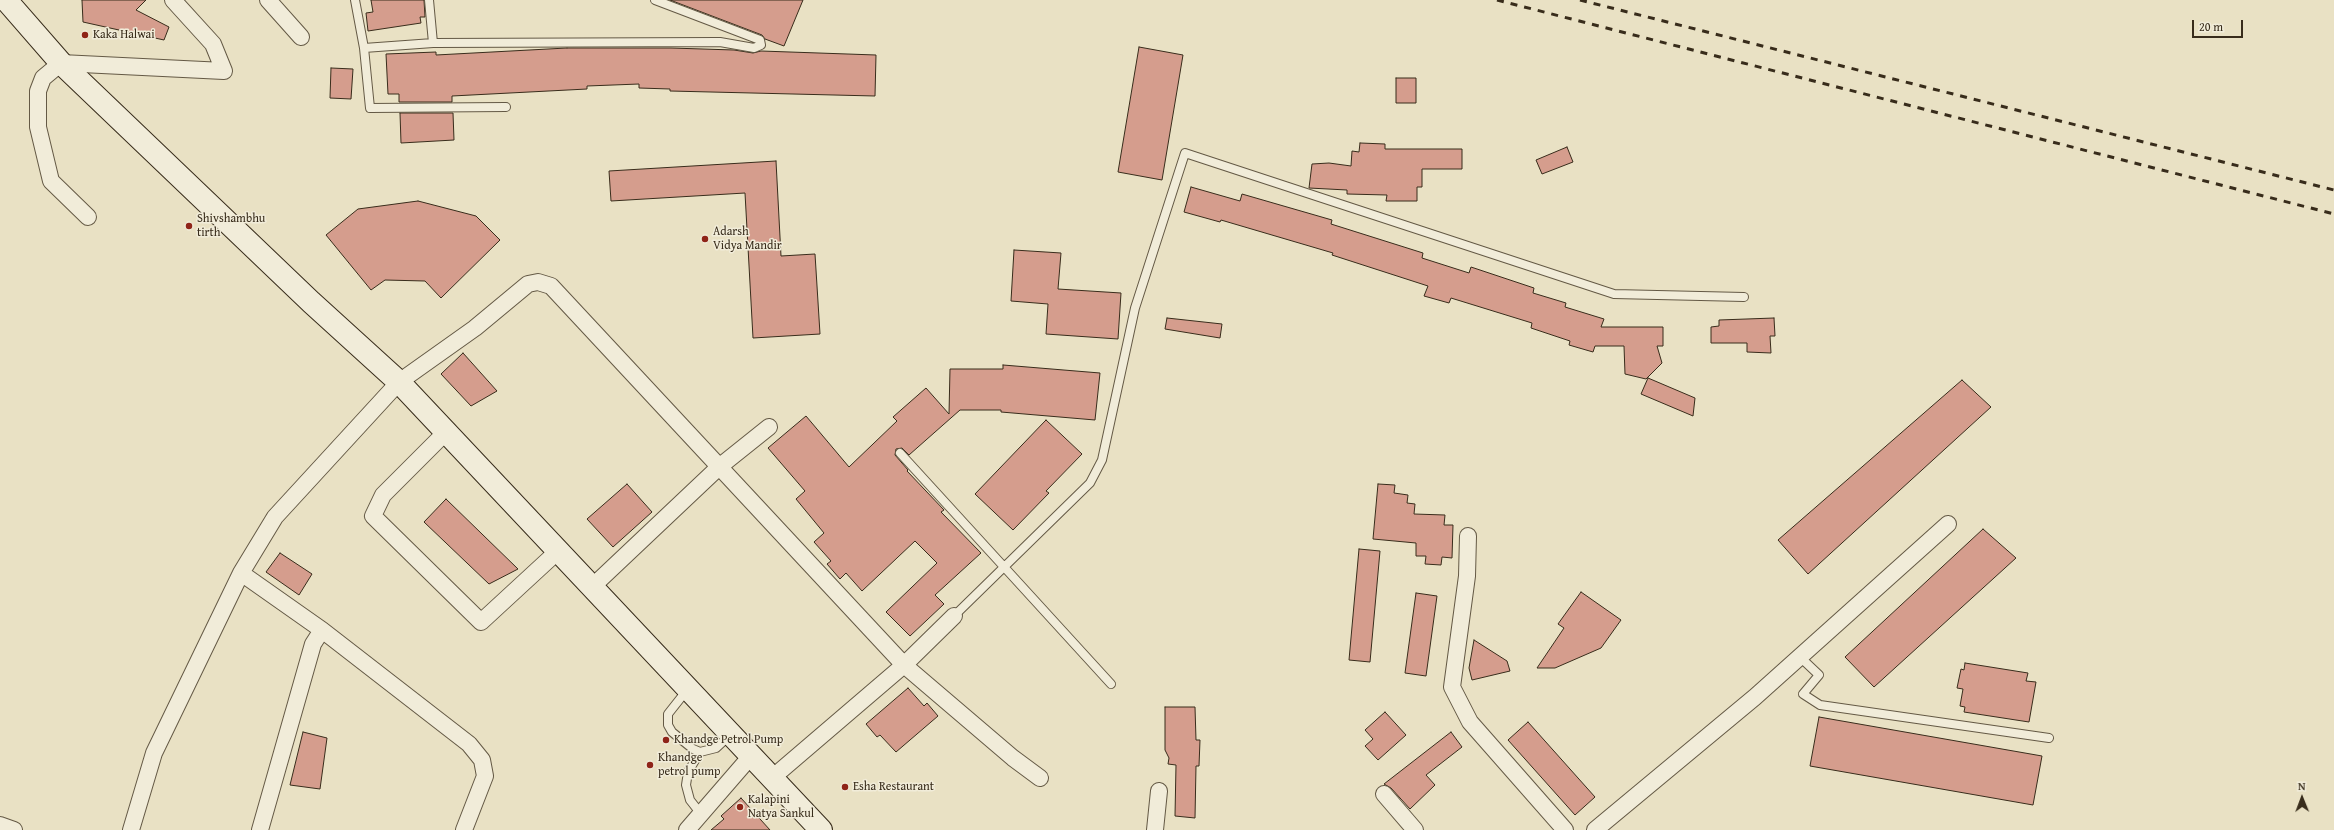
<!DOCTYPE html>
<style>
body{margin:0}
#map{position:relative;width:2334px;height:830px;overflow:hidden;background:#e9e1c4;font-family:"Gentium Book Plus",serif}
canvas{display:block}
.north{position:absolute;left:2282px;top:778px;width:40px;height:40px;-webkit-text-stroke:3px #f1ecd9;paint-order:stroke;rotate:359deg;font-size:11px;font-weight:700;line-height:16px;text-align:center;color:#382c1b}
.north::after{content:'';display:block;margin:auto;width:14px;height:18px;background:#382c1b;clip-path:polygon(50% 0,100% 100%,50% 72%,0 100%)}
.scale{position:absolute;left:2192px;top:20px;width:51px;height:18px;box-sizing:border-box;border:2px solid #382c1b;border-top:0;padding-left:5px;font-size:12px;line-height:14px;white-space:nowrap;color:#382c1b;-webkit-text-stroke:3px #f1ecd9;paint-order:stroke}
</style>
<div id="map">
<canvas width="2334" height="830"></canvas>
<div class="north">N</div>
<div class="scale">20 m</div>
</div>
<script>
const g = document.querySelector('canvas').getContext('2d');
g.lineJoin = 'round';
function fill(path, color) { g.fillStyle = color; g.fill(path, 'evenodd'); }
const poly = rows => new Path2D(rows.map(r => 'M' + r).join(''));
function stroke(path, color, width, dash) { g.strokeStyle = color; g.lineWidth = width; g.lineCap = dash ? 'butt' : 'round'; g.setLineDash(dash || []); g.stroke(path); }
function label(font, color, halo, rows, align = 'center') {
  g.font = font + ' "Gentium Book Plus",serif'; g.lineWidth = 3; g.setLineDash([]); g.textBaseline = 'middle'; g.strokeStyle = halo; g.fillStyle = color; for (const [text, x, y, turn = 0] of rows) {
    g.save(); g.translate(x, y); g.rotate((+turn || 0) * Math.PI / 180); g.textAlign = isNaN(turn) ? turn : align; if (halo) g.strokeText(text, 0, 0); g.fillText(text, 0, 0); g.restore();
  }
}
const building = poly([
 [82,0,146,0,136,10,169,27,164,40,83,22,82,0],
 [371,0,424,0,425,17,420,17,421,23,368,31,366,13,373,12,371,0],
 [670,0,803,0,784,46,765,39,762,35,670,0],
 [1139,47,1183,55,1162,180,1118,172,1139,47],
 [567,48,671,48,734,50,753,53,761,51,876,55,875,96,670,91,670,89,639,88,639,84,587,86,587,89,452,96,452,102,399,102,399,94,388,94,386,54,436,52,436,55,567,48],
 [331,68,353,69,351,99,330,98,331,68],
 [1396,78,1416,78,1416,103,1396,103,1396,78],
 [400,113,453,113,454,140,401,143,400,113],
 [1360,143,1385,144,1385,149,1462,149,1462,169,1422,169,1422,187,1417,187,1417,201,1386,201,1387,195,1347,194,1347,190,1309,188,1312,164,1329,163,1351,166,1352,151,1359,152,1360,143],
 [1567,147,1573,162,1542,174,1536,160,1567,147],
 [776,161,781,256,815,254,820,334,753,338,745,193,611,201,609,171,776,161],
 [1191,187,1240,201,1242,194,1332,220,1331,224,1423,253,1422,258,1469,273,1471,267,1534,288,1533,293,1566,303,1565,307,1604,319,1601,327,1663,327,1663,346,1657,346,1662,363,1646,379,1625,374,1624,346,1595,346,1593,352,1569,345,1570,341,1531,328,1532,323,1451,298,1449,303,1424,296,1428,286,1332,255,1333,253,1221,220,1220,222,1184,212,1191,187],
 [418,201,476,216,500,240,441,298,425,281,385,280,371,290,326,235,358,209,418,201],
 [1014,250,1061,253,1058,289,1121,293,1118,339,1046,334,1048,304,1011,301,1014,250],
 [1167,318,1222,324,1220,338,1165,329,1167,318],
 [1774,318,1775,336,1770,336,1771,353,1747,352,1747,343,1711,343,1711,327,1719,326,1719,320,1774,318],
 [463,353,497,391,471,406,441,374,463,353],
 [1003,365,1100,373,1095,420,1001,412,1001,410,960,410,909,455,902,448,896,449,895,455,908,470,907,471,944,510,941,512,981,553,935,595,944,604,910,636,886,612,937,563,915,541,862,591,846,573,840,579,827,564,831,561,814,542,824,533,796,499,805,491,768,448,806,416,849,467,897,421,893,417,926,388,949,414,950,369,1003,369,1003,365],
 [1648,378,1695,398,1693,416,1641,394,1648,378],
 [1962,380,1991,407,1808,574,1778,540,1962,380],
 [1046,420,1082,454,1046,491,1049,493,1013,530,975,494,1046,420],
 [627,484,652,512,613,547,587,519,627,484],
 [1378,484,1395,485,1394,493,1408,495,1407,503,1415,504,1414,514,1445,515,1444,525,1453,525,1452,558,1442,557,1441,565,1425,564,1426,556,1416,556,1416,543,1373,539,1378,484],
 [446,499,518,569,489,584,424,522,446,499],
 [1983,529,2016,558,1874,687,1845,657,1983,529],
 [1359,549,1380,551,1370,662,1349,660,1359,549],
 [280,553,312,574,299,595,266,572,280,553],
 [1581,592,1621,620,1601,648,1555,668,1537,668,1564,628,1558,624,1581,592],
 [1416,593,1437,596,1426,676,1405,673,1416,593],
 [1474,640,1507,661,1510,671,1472,680,1469,668,1474,640],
 [1965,663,2028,673,2026,681,2036,682,2029,722,1964,712,1965,707,1960,706,1963,689,1957,688,1961,669,1964,670,1965,663],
 [908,688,924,706,927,703,938,716,896,752,880,735,877,737,866,724,908,688],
 [1165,707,1195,707,1196,740,1200,740,1199,766,1196,766,1195,818,1175,816,1176,765,1168,764,1169,758,1165,750,1165,707],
 [1385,712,1406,735,1378,760,1365,746,1373,739,1365,730,1385,712],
 [1819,717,2042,756,2033,805,1810,766,1819,717],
 [1528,722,1595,797,1575,815,1508,740,1528,722],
 [303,732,327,738,320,789,290,785,303,732],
 [1451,732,1462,747,1426,775,1435,785,1410,809,1391,788,1384,784,1451,732],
 [741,798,770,830,711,830,724,819,721,816,741,798]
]);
fill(building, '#d59d8d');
stroke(building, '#382c1b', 1);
const service = poly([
 [355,0,364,48,433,43,720,42,754,48,761,45,760,40,655,0],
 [429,0,433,43],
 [364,48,370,108,506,107],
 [900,453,1111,684],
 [954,616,1090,483,1102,460,1135,308,1185,153,1614,294,1744,297],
 [1800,657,1819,675,1803,694,1820,705,2049,738],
 [687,690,668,714,668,725,672,732,693,749,700,752,716,748,730,735],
 [700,752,688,772,686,785,690,800,701,814]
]);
const minor = poly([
 [268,0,301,37],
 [88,217,51,181,38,127,38,91,43,78,61,63,224,71,213,44,173,0],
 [446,432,383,495,373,516,481,622,558,551],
 [1468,536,1467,576,1452,687,1470,722,1565,830],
 [241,573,322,630,469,744,482,760,485,776,464,830],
 [592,587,719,467,769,427],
 [772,778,904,665,954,616],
 [1384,794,1415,830],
 [0,825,14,830],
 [131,830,154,753,241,573,275,517,399,382,475,328,528,284,538,282,551,286,904,665,1013,758,1040,778],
 [260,830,313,644,322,630],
 [687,830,751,756],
 [1155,830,1159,791],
 [1595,830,1755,697,1948,524]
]);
const secondary = poly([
 [6,0,61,63,311,302,399,382,821,830]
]);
stroke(service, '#645945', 10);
stroke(minor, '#645945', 18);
stroke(secondary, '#382c1b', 24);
stroke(service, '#f1ecd9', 8);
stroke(minor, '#f1ecd9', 16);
stroke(secondary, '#f1ecd9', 22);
stroke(poly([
 [1497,0,2334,214],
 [1580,0,2334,190]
]), '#382c1b', 3, [7, 7]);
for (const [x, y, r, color] of [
 [85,35,4,"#8f2418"],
 [189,226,4,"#8f2418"],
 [705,239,4,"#8f2418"],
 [666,740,4,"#8f2418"],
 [650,765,4,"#8f2418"],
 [845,787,4,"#8f2418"],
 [740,807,4,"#8f2418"]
]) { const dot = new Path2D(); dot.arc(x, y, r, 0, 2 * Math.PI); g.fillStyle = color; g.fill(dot); stroke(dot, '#f1ecd9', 1.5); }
label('12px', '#382c1b', '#f1ecd9', [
 ["Kaka Halwai",93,35],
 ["Shivshambhu",197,219],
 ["tirth",197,233],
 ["Adarsh",713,232],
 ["Vidya Mandir",713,246],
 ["Khandge Petrol Pump",674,740],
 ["Khandge",658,758],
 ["petrol pump",658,772],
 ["Esha Restaurant",853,787],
 ["Kalapini",748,800],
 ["Natya Sankul",748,814]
], 'left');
</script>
